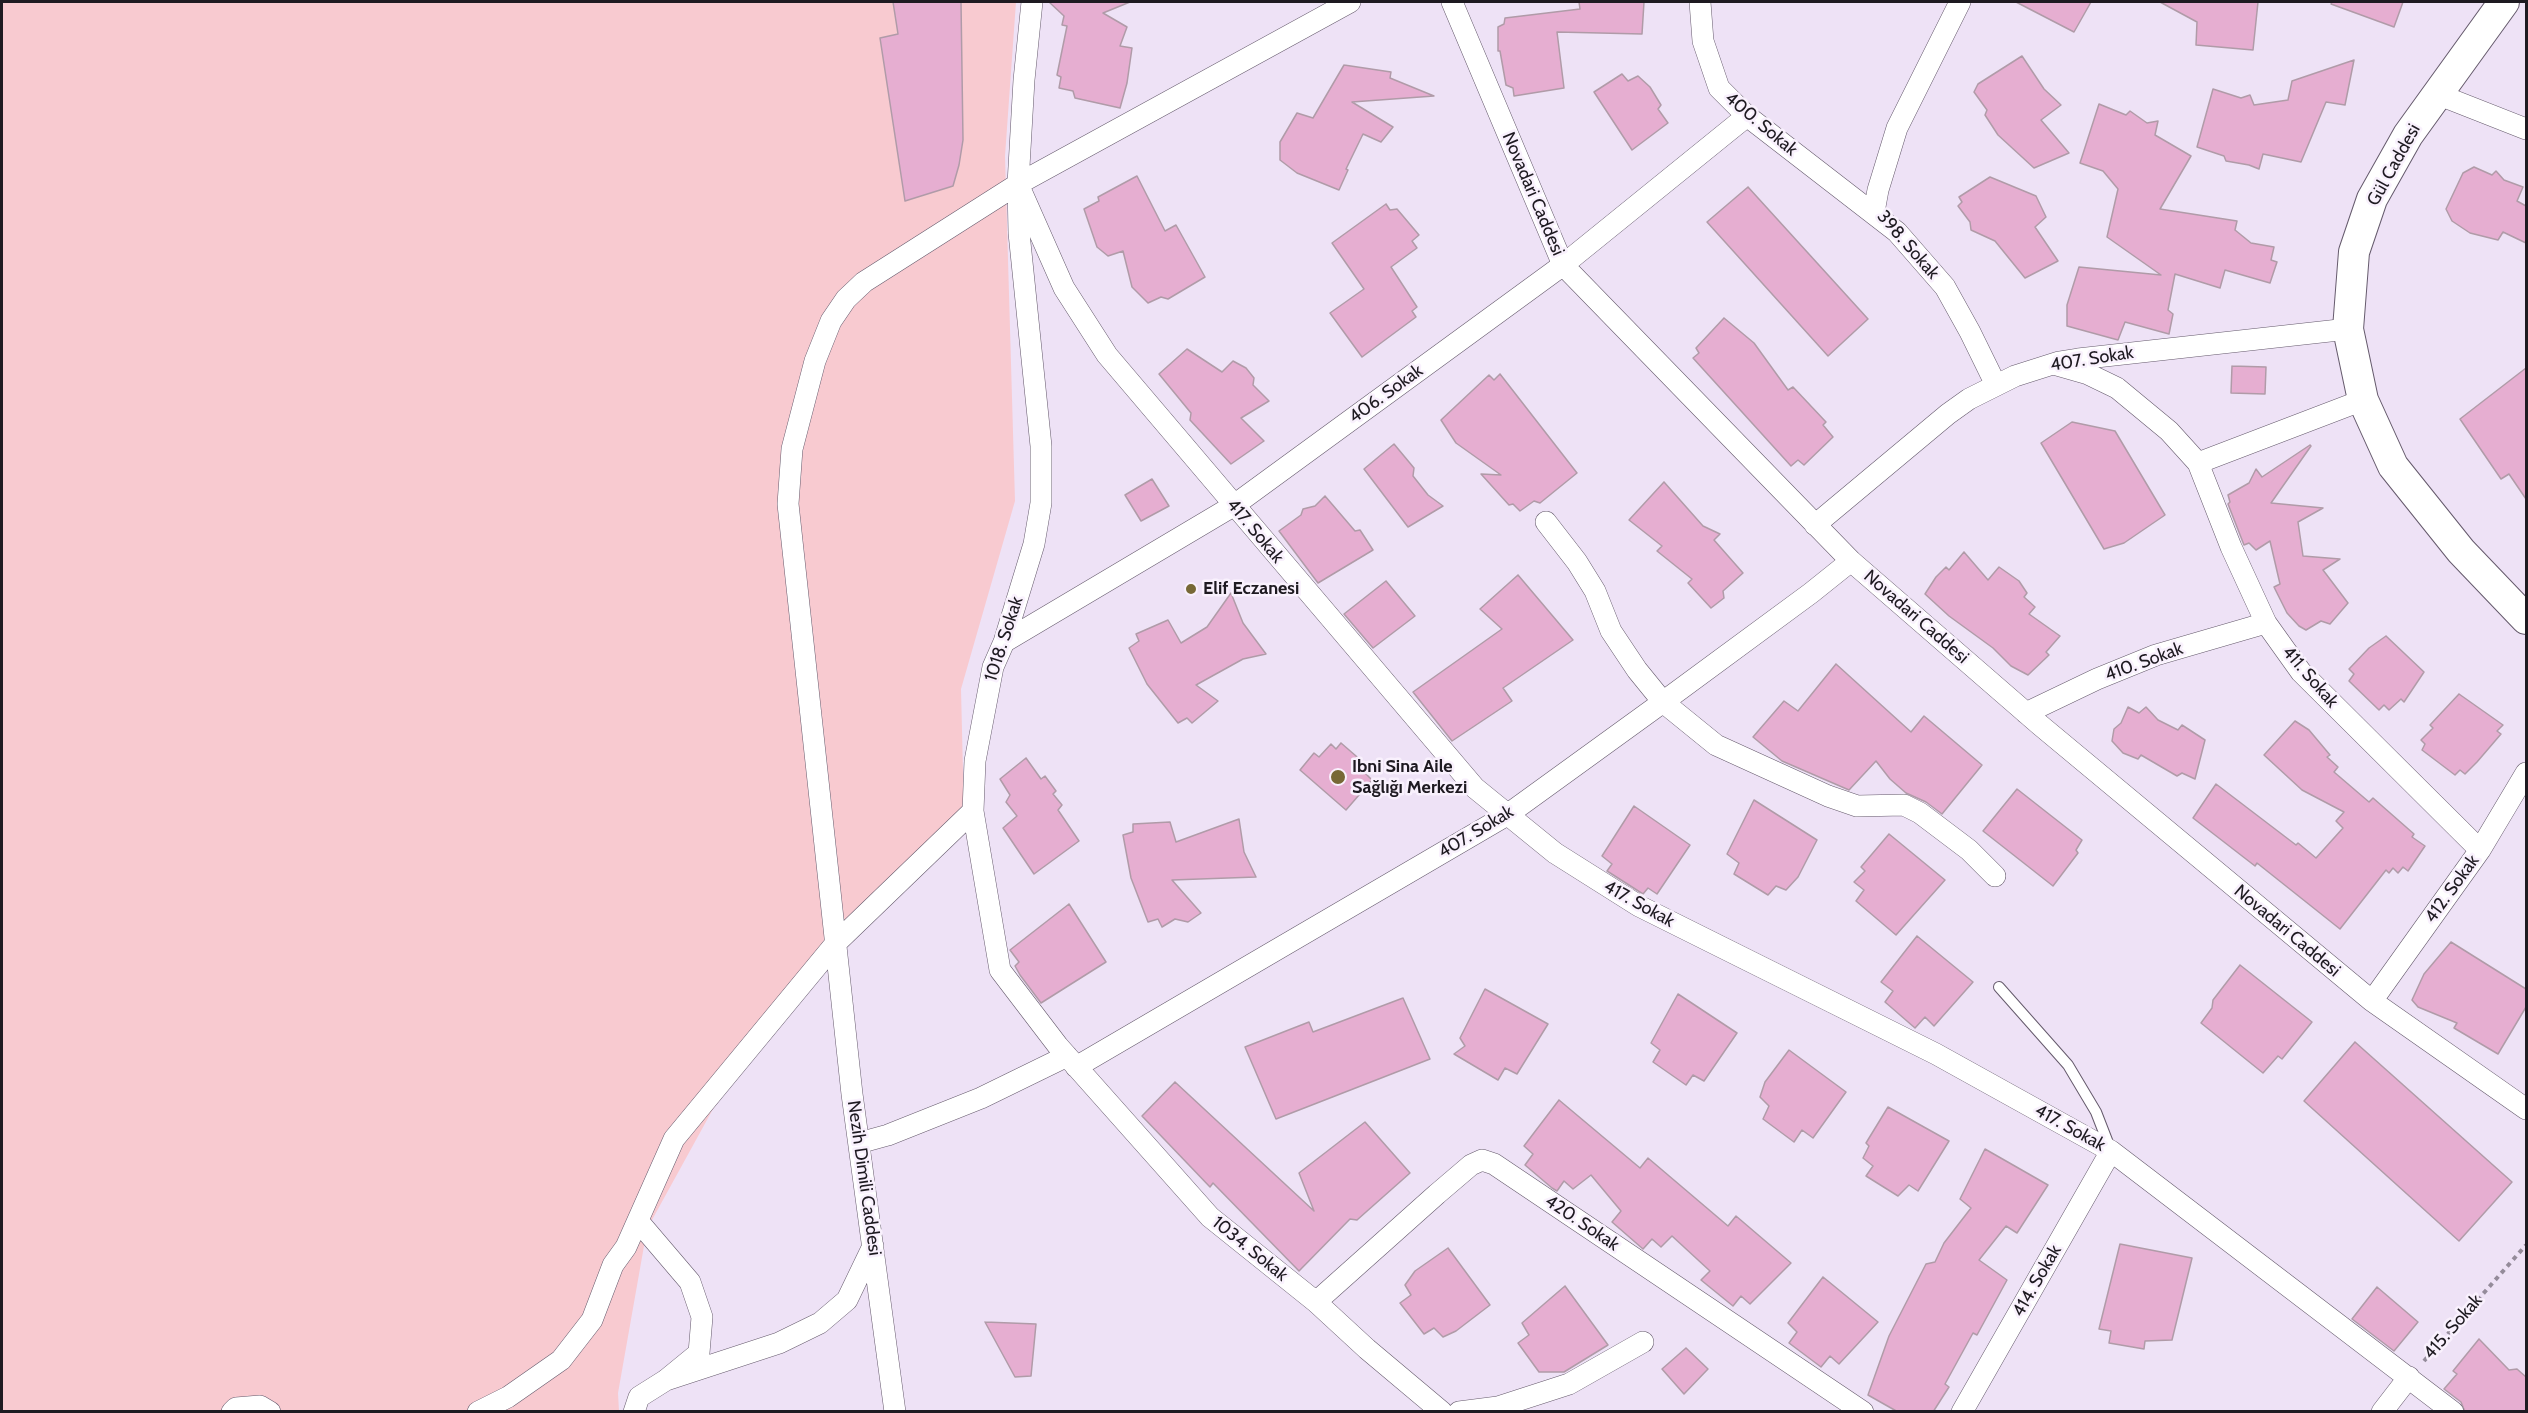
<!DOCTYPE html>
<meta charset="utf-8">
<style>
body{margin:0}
#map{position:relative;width:2528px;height:1413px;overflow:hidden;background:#eee2f6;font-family:Cabin,sans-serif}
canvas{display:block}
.frame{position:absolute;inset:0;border:3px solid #1e1a21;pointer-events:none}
</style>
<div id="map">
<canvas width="2528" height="1413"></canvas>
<div class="frame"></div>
</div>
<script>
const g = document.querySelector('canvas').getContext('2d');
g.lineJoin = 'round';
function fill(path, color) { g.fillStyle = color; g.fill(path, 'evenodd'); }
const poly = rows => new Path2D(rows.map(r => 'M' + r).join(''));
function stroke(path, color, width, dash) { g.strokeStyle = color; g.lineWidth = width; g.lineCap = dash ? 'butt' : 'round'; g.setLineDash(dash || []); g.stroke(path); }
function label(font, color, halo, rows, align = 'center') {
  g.font = font + ' Cabin,sans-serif'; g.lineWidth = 5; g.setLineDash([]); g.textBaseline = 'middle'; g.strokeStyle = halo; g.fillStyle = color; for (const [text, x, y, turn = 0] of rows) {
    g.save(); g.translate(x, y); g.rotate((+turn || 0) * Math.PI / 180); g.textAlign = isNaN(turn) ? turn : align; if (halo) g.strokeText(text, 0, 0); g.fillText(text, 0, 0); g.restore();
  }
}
fill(poly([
 [2,2,1016,2,1005,156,1015,501,961,689,964,814,865,913,713,1109,647,1229,618,1393,619,1411,2,1412]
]), '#f8cad0');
const building = poly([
 [893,2,961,2,963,140,959,165,953,186,905,201,880,38,898,34,893,2],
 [1049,2,1130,2,1103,13,1127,27,1120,46,1132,48,1127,83,1120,108,1075,98,1073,91,1059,88,1061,77,1057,75,1067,26,1062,25,1064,16,1049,2],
 [1579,2,1644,2,1642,34,1557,32,1564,88,1514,96,1513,88,1506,85,1500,51,1498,51,1498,27,1504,24,1505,18,1580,9,1579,2],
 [2016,2,2091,2,2074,32,2016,2],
 [2160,2,2258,2,2253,50,2196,45,2197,22,2160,2],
 [2332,2,2403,2,2394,27,2331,4,2332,2],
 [2022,56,2044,89,2061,105,2041,120,2069,153,2034,168,1998,135,1985,115,1987,110,1974,92,1978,84,2022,56],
 [2354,60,2345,105,2326,102,2301,162,2263,154,2259,169,2249,165,2226,161,2224,156,2197,147,2213,89,2241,98,2250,95,2254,105,2288,100,2292,81,2354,60],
 [1344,65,1391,72,1390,78,1434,96,1352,102,1393,127,1381,142,1363,134,1346,169,1348,170,1339,190,1297,173,1280,160,1280,142,1297,113,1313,118,1344,65],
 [1622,74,1628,81,1638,76,1650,87,1661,105,1658,109,1668,123,1632,150,1594,92,1622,74],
 [2099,104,2126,115,2130,111,2147,123,2158,121,2155,135,2191,156,2160,209,2237,221,2235,230,2251,243,2274,247,2271,260,2277,262,2270,283,2225,270,2220,288,2175,274,2168,310,2173,314,2169,334,2125,322,2118,340,2067,326,2067,305,2079,267,2161,275,2107,237,2118,189,2103,171,2080,163,2099,104],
 [2474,167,2492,175,2496,171,2504,180,2523,187,2517,201,2526,206,2526,243,2503,232,2498,240,2470,233,2452,221,2446,209,2463,173,2474,167],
 [1137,176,1165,231,1176,225,1205,277,1168,299,1161,297,1148,303,1132,287,1123,251,1108,256,1097,247,1084,209,1099,201,1098,197,1137,176],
 [1990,177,2036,196,2046,217,2035,227,2058,261,2025,278,1995,241,1971,230,1970,222,1958,206,1962,202,1959,197,1990,177],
 [1748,187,1868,319,1828,356,1707,222,1748,187],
 [1386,204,1390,210,1397,209,1419,235,1412,241,1417,248,1391,267,1417,307,1412,311,1416,317,1362,357,1330,313,1364,289,1332,243,1386,204],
 [1724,318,1754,343,1788,390,1793,387,1826,422,1823,425,1833,437,1804,465,1798,460,1791,466,1693,358,1699,353,1696,348,1724,318],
 [1187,349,1222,372,1233,361,1246,368,1254,378,1253,385,1269,401,1241,418,1264,441,1231,464,1190,420,1191,413,1159,374,1187,349],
 [2232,366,2266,367,2265,394,2231,393,2232,366],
 [2526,368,2526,499,2509,474,2501,479,2460,419,2526,368],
 [1500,374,1577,473,1540,503,1534,501,1520,511,1513,504,1509,505,1481,474,1501,475,1456,443,1441,420,1489,375,1494,380,1500,374],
 [2072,422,2115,431,2165,515,2124,543,2104,549,2041,443,2072,422],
 [1394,444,1414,468,1413,476,1428,495,1443,506,1408,527,1364,469,1394,444],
 [2310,445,2311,446,2271,503,2323,508,2298,522,2303,556,2340,559,2323,570,2348,603,2330,624,2321,621,2306,630,2299,626,2287,613,2274,587,2280,584,2270,541,2256,550,2249,543,2244,545,2228,504,2230,502,2228,495,2249,483,2256,469,2262,477,2310,445],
 [1152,479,1169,506,1141,521,1125,495,1152,479],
 [1664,482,1703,526,1720,534,1714,540,1743,573,1723,591,1724,598,1711,608,1688,583,1692,579,1657,551,1662,546,1629,520,1664,482],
 [1325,496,1355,531,1360,530,1373,550,1318,583,1279,531,1301,515,1303,509,1315,506,1325,496],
 [1964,552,1988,580,1999,567,2019,581,2027,593,2024,597,2035,607,2029,614,2060,636,2046,652,2049,655,2028,675,2011,666,1993,648,1949,616,1925,594,1936,577,1946,567,1949,570,1964,552],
 [1518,575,1573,640,1503,688,1512,701,1452,741,1413,692,1502,629,1480,609,1518,575],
 [1386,581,1415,616,1373,648,1344,614,1386,581],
 [1231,593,1243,623,1266,654,1243,659,1196,685,1218,701,1192,723,1187,718,1178,723,1147,684,1129,648,1139,641,1136,634,1168,620,1181,643,1207,627,1231,593],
 [2386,636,2424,672,2404,702,2401,699,2389,710,2384,705,2379,710,2349,681,2354,674,2349,669,2369,648,2386,636],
 [1836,664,1911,732,1924,716,1982,765,1942,814,1926,802,1906,793,1890,779,1876,761,1849,790,1782,761,1753,737,1784,701,1798,711,1836,664],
 [2459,694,2503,725,2497,731,2501,734,2477,762,2465,774,2460,770,2455,775,2422,750,2425,744,2421,740,2433,728,2430,725,2459,694],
 [2128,707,2139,713,2146,707,2158,720,2178,730,2182,725,2205,740,2195,779,2182,773,2177,776,2141,755,2138,759,2123,753,2112,741,2114,729,2121,723,2128,707],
 [2295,721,2309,730,2330,755,2327,757,2338,767,2334,772,2369,802,2373,798,2414,834,2412,837,2425,846,2408,871,2403,867,2398,873,2393,868,2389,873,2386,870,2340,929,2257,863,2255,866,2193,818,2216,784,2296,845,2298,843,2316,858,2343,828,2336,821,2344,812,2302,790,2264,755,2295,721],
 [1341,743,1371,769,1366,774,1372,780,1346,810,1300,770,1314,753,1319,757,1331,744,1336,749,1341,743],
 [1026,758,1041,779,1045,776,1056,791,1053,794,1062,805,1058,810,1079,841,1034,874,1003,828,1017,816,1006,802,1010,795,1000,779,1026,758],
 [2017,789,2082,840,2076,850,2078,853,2053,886,1983,831,2017,789],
 [1754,800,1817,840,1798,877,1786,890,1776,886,1768,895,1734,874,1739,863,1727,854,1754,800],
 [1634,806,1690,845,1657,894,1648,888,1643,894,1607,871,1612,864,1602,856,1634,806],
 [1239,819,1244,852,1256,877,1172,880,1201,913,1188,922,1175,919,1162,927,1158,919,1148,922,1131,878,1123,835,1133,832,1133,824,1170,822,1176,842,1239,819],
 [1889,834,1945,880,1896,935,1856,901,1864,890,1854,882,1865,871,1861,867,1889,834],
 [1069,904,1106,962,1041,1003,1020,975,1015,966,1019,962,1010,950,1069,904],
 [1917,936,1973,982,1934,1026,1925,1017,1915,1028,1885,1002,1893,991,1881,982,1917,936],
 [2451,942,2526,989,2526,1007,2498,1054,2454,1028,2457,1023,2418,1007,2412,1000,2424,974,2451,942],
 [2240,965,2312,1022,2282,1059,2278,1056,2263,1073,2201,1023,2212,1008,2213,1000,2240,965],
 [1485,989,1548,1024,1517,1074,1505,1068,1498,1080,1454,1054,1465,1046,1460,1038,1485,989],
 [1678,994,1737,1033,1704,1081,1693,1075,1686,1085,1653,1062,1660,1050,1651,1043,1678,994],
 [1403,998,1430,1059,1276,1119,1245,1047,1309,1022,1313,1032,1403,998],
 [2355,1042,2512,1182,2459,1241,2304,1101,2355,1042],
 [1789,1050,1846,1092,1813,1138,1802,1130,1794,1142,1763,1119,1769,1106,1760,1097,1765,1082,1789,1050],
 [1175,1082,1314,1211,1299,1173,1365,1122,1410,1173,1357,1220,1350,1219,1299,1271,1213,1183,1210,1187,1142,1116,1175,1082],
 [1559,1100,1640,1168,1648,1158,1728,1226,1736,1216,1791,1263,1750,1304,1741,1296,1733,1306,1701,1280,1710,1271,1672,1236,1661,1247,1652,1239,1643,1249,1612,1222,1621,1211,1591,1175,1573,1189,1564,1181,1557,1191,1552,1188,1525,1165,1533,1154,1524,1146,1559,1100],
 [1888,1107,1949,1141,1918,1191,1909,1185,1898,1196,1866,1176,1873,1166,1863,1158,1869,1146,1866,1143,1888,1107],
 [1985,1149,2048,1185,2017,1233,2006,1226,1979,1260,2007,1280,1977,1335,1973,1333,1945,1384,1949,1387,1933,1412,1898,1412,1868,1395,1889,1336,1926,1264,1935,1262,1944,1243,1971,1208,1960,1199,1985,1149],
 [2120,1244,2192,1258,2172,1340,2145,1341,2144,1349,2109,1343,2111,1331,2099,1329,2120,1244],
 [1448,1248,1490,1305,1456,1331,1443,1337,1434,1328,1424,1334,1400,1303,1411,1295,1405,1285,1415,1271,1448,1248],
 [1823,1277,1878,1322,1839,1364,1830,1356,1821,1367,1789,1343,1797,1332,1788,1323,1823,1277],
 [1565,1286,1608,1345,1564,1372,1539,1372,1518,1343,1529,1335,1522,1323,1565,1286],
 [2377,1287,2418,1322,2394,1351,2352,1319,2377,1287],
 [985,1322,1036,1324,1031,1376,1015,1377,985,1322],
 [2479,1339,2509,1370,2517,1369,2526,1377,2526,1412,2465,1412,2461,1402,2444,1389,2457,1374,2453,1371,2479,1339],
 [1686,1348,1708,1369,1684,1394,1662,1369,1686,1348]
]);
fill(building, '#e6aed1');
stroke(building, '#b09ba8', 1.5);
const lane = poly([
 [1999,987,2068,1065,2096,1112,2110,1148]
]);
const street = poly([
 [1032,2,1024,80,1018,184,1019,233,1041,446,1041,503,1034,544,1004,642,993,667,975,761,973,811,1000,970,1058,1046,1210,1217,1316,1302,1367,1349,1442,1412],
 [1452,2,1563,265,1851,561,2040,725,2372,1001,2526,1109],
 [1700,2,1703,41,1719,88,1747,116,1897,232,1945,287,1970,332,1996,385],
 [2437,94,2526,129],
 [1018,184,1064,288,1107,355,1475,788,1555,853,1639,906,1936,1054,2111,1151,2453,1412],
 [1874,212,1878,190,1897,128,1960,2],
 [2053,364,2088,374,2117,388,2169,431,2198,463,2231,547,2266,623,2301,672,2480,850],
 [2198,463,2363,400],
 [1546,522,1577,562,1595,591,1611,631,1637,670,1663,702,1716,745,1828,796,1857,806,1904,805,1920,813,1969,850,1995,876],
 [1815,525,1948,414,1969,399,2015,376,2059,362,2078,359,2348,329],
 [1004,642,1233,506,1563,265,1747,116],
 [2026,713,2097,679,2156,655,2266,623],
 [2372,1001,2480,850,2526,773],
 [1076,1067,1507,815,1663,702,1811,593,1851,561],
 [859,1143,888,1135,981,1098,1067,1056],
 [1316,1302,1437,1194,1471,1165,1482,1160,1494,1164,1863,1412],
 [666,1380,779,1343,820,1323,847,1300,873,1246],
 [232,1412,236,1408,260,1406,270,1412],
 [478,1412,508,1397,561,1360,592,1320,613,1265,626,1247,674,1139,836,943,973,811],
 [634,1412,639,1397,666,1380,699,1353,702,1317,690,1282,638,1221],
 [895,1412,852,1094,788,504,792,449,815,361,831,321,846,299,864,282,1018,184,1350,2],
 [1459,1412,1498,1407,1569,1384,1643,1342],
 [1962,1412,2111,1151],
 [2382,1412,2409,1377]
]);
const secondary = poly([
 [2504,2,2408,135,2372,199,2354,252,2348,329,2363,400,2393,466,2461,551,2526,619]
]);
stroke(lane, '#655a6c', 12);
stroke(street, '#655a6c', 22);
stroke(secondary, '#655a6c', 32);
stroke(poly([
 [2424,1361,2526,1245]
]), '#948b9a', 4, [4.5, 4.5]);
stroke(lane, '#fff', 10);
stroke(street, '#fff', 21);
stroke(secondary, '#fff', 30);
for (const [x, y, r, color] of [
 [1191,589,6,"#776836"],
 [1338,777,8,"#776836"]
]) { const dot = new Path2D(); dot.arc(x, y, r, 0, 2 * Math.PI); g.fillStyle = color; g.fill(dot); stroke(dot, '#f9f1fd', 2); }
label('18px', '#1e1a21', '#f9f1fd', [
 ["400. Sokak",1761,124,40],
 ["Gül Caddesi",2394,165,-61],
 ["Novadari Caddesi",1533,194,67],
 ["398. Sokak",1908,245,49],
 ["407. Sokak",2092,359,-9],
 ["406. Sokak",1386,394,-36],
 ["417. Sokak",1255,531,50],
 ["Novadari Caddesi",1916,617,41],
 ["1018. Sokak",1004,639,-72],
 ["410. Sokak",2144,662,-20],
 ["411. Sokak",2310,677,49],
 ["407. Sokak",1476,832,-31],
 ["412. Sokak",2452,889,-54],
 ["417. Sokak",1639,904,29],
 ["Novadari Caddesi",2287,931,40],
 ["417. Sokak",2070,1128,29],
 ["Nezih Dimili Caddesi",864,1178,82],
 ["420. Sokak",1582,1223,34],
 ["1034. Sokak",1250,1249,39],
 ["414. Sokak",2037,1281,-60],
 ["415. Sokak",2453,1327,-49]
]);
label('bold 18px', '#1e1a21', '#f9f1fd', [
 ["Elif Eczanesi",1203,589],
 ["Ibni Sina Aile",1352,767],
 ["Sağlığı Merkezi",1352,788]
], 'left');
</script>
